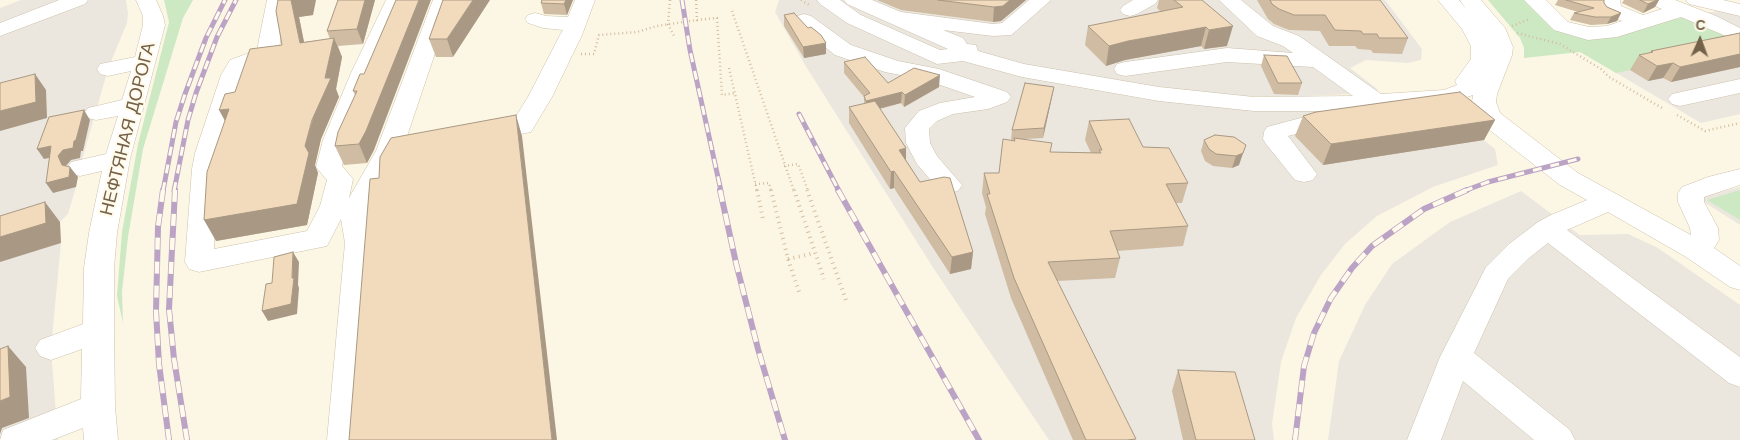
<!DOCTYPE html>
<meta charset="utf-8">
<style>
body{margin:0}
#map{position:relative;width:1740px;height:440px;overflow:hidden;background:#fcf7e4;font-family:"Work Sans",sans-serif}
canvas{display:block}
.north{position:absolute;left:1675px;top:15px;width:50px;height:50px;-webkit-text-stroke:4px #fffaea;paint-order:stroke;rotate:2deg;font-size:14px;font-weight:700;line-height:20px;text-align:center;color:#74614a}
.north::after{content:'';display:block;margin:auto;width:18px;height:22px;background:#74614a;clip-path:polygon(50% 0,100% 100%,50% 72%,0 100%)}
</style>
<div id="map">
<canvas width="1740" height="440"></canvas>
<div class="north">С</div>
</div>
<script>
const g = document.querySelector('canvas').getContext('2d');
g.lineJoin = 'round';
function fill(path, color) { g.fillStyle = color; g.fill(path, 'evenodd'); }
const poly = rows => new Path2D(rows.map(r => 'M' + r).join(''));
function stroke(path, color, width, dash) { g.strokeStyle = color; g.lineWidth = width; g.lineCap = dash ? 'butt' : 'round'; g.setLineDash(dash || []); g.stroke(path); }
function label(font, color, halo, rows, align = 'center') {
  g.font = font + ' "Work Sans",sans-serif'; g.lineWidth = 4.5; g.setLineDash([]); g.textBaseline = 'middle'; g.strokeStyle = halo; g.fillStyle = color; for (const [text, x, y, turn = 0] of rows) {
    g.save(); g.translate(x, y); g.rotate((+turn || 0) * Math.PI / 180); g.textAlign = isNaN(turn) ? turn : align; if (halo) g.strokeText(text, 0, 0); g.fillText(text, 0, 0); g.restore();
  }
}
fill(poly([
 [21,0,126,0,128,13,127,23,108,69,78,174,76,187,68,214,60,222,61,243,51,348,58,440,0,440,0,8],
 [779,0,1385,0,1422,49,1421,60,1408,63,1366,60,1350,68,1376,88,1378,91,1374,93,1305,96,1241,96,1147,86,1029,65,1024,76,1144,99,1254,110,1450,112,1495,149,1498,165,1433,187,1377,216,1345,244,1321,275,1296,318,1281,362,1272,424,1274,440,1049,440,934,269,805,65,775,12],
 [1740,6,1740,38,1692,16],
 [1740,44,1740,114,1701,123,1613,71],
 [1740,187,1740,225,1698,198],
 [1521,191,1580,235,1628,234,1658,248,1740,305,1740,440,1328,440,1339,361,1365,305,1392,264,1450,222]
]), '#ebe7df');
fill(poly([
 [164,0,193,0,183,18,143,149,128,237,122,292,123,323,117,296,122,232,138,144,169,22],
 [1488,0,1525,0,1553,27,1573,36,1583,38,1603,37,1688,16,1733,36,1644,67,1616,73,1580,52,1524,58,1524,48,1520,38],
 [1740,190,1740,220,1707,200]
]), '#cce9c3');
const minor = poly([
 [59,0,88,0,85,4,0,36,0,23,59,0],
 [136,0,156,0,163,16,165,25,130,159,117,233,114,268,114,331,115,407,118,440,84,440,83,428,52,440,0,440,3,430,81,399,82,349,51,360,40,356,35,348,40,340,83,324,84,268,89,233,102,171,80,176,71,174,67,168,71,162,106,154,118,116,96,120,88,118,84,113,88,108,122,100,131,71,108,76,100,74,97,69,100,64,135,57,143,25,143,16,136,0],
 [267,0,287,0,278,54,275,59,247,70,243,75,221,153,218,169,214,249,307,231,320,206,327,180,316,167,323,140,351,73,386,0,406,0,373,73,347,140,342,166,353,179,349,198,376,151,433,0,453,0,402,151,368,213,373,243,361,440,327,440,345,243,341,219,327,246,317,248,199,272,189,269,185,262,192,169,195,153,221,75,230,60,257,50,267,0],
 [575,0,595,0,582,35,552,97,531,132,484,141,475,139,472,134,475,129,513,121,528,97,560,35,563,30,543,28,528,23,525,19,528,15,535,13,546,16,568,17,575,0],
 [817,0,840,0,861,15,940,50,948,49,847,4,844,0,872,0,901,12,993,24,1002,23,1029,0,1051,0,1016,31,1011,35,993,36,943,30,963,38,967,44,976,45,978,51,1024,64,1159,87,1254,97,1353,96,1313,67,1227,62,1125,76,1117,74,1114,69,1117,64,1125,62,1227,48,1293,53,1283,46,1257,36,1219,0,1241,0,1273,26,1299,36,1381,94,1444,90,1457,85,1455,81,1471,59,1471,46,1462,29,1438,0,1459,0,1466,9,1460,0,1481,0,1505,28,1513,47,1512,55,1497,94,1496,102,1500,113,1578,173,1691,235,1690,228,1678,202,1678,193,1682,187,1708,177,1740,169,1740,185,1704,197,1704,202,1718,228,1719,240,1714,248,1740,266,1740,290,1730,287,1686,257,1608,212,1567,230,1740,357,1740,387,1729,383,1548,243,1529,258,1508,279,1474,353,1570,430,1575,440,1534,440,1463,381,1441,440,1407,440,1440,357,1486,267,1509,244,1538,222,1551,215,1587,200,1560,185,1487,128,1477,115,1472,102,1473,95,1446,104,1344,111,1348,116,1345,121,1288,136,1317,174,1313,180,1304,182,1295,180,1266,144,1263,139,1264,132,1267,127,1327,111,1254,111,1159,101,1022,77,963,61,937,64,847,23,820,4,817,0],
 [1133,0,1158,0,1155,4,1137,14,1130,16,1123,14,1120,10,1123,6,1133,0],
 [1524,0,1546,0,1568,22,1589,27,1607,26,1622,21,1604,13,1601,9,1602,0,1620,0,1621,6,1643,15,1662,9,1657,7,1654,3,1656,0,1675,0,1716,16,1740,28,1740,42,1681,17,1617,37,1588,40,1554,30,1524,0],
 [1686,0,1723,0,1740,4,1740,16,1689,4,1686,0],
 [804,14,811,16,851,45,898,61,939,69,1007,92,1011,97,1007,102,988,109,953,114,937,121,929,129,930,143,937,156,962,185,958,191,949,193,940,191,917,164,906,143,905,128,919,111,940,103,975,97,926,80,885,72,835,55,797,24,794,20,797,16,804,14],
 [1740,79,1740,93,1680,106,1672,104,1668,99,1672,94,1740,79]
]);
stroke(minor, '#cdc0ab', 1);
stroke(poly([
 [670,0,668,24,675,38],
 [696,0,697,20,717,18,722,95,736,93],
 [801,0,809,5],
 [732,11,794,191],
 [1512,26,1529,19],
 [1517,33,1560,44,1601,69,1609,77,1662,108],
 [581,54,594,54,599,35,637,32,657,26,697,20],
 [729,68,757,191],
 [1677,115,1705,131,1740,123],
 [784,166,798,164,808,191],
 [755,184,769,183,771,191]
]), '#d5bea0', 2.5, [1, 3]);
stroke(poly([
 [757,190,763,219],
 [771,190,788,259,799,292],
 [794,190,824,279],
 [807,190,847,303],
 [788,259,815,253]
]), '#d5bea0', 4, [1, 4.5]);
fill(minor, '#fff');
const railFar1 = poly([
 [682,0,690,50,721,191],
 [799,114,839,191],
 [163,191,176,122,185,94,206,38,225,0],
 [174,191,188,120,196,93,217,37,236,0],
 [1464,191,1488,182,1578,159]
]);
const rail = poly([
 [163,190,158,227,156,311,159,364,169,440],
 [175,190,169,309,174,359,187,440],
 [720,190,736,263,758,349,785,440],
 [838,190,979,440],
 [1295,440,1304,366,1314,333,1331,298,1352,268,1372,246,1424,209,1467,190]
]);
stroke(railFar1, '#bba3c5', 5);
stroke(rail, '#bba3c5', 6);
stroke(railFar1, '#fffaea', 3, [9]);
stroke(rail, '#fffaea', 4.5, [12]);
fill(poly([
 [338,0,375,0,363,44,338,46,342,57,336,89,339,97,321,139,315,165,318,173,307,225,216,241,235,92,282,45,276,11,313,15,299,17,304,42,330,39,327,31],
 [443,0,453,57,436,57,429,39],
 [542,0,573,0,567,15,544,14,541,3],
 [877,0,1026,0,1001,21,993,22,901,10],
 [1159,0,1202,0,1227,46,1204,49,1201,46,1125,60,1106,66,1085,45,1088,26,1161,12,1157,8],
 [1257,0,1380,0,1408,38,1402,54,1373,53,1371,50,1358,49,1355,46,1329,46,1320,31,1289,30,1274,24,1268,19],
 [1558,0,1604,0,1604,3,1607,7,1621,13,1617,21,1607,24,1591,25,1570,20,1574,13,1578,12,1555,5],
 [1624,0,1659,0,1655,7,1643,13,1622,3],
 [784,15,826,54,804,58,784,26],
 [1740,33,1740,67,1671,82,1663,78,1648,81,1630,70,1639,55,1650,53,1651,51],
 [1264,55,1302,83,1298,95,1274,94,1261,66],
 [844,62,888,83,939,87,904,107,901,103,880,109,906,160,920,182,973,252,971,269,950,274,894,188,890,189,849,123,849,107,864,104,864,97,844,73],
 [364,74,374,150,367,163,344,165,335,146,355,95,353,91],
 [1054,87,1052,97,1043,138,1024,139,1050,152,1091,153,1085,140,1089,121,1143,147,1188,183,1182,203,1176,203,1188,226,1183,246,1117,251,1120,258,1115,278,1057,281,1135,440,1073,440,1011,298,985,214,986,207,982,193,984,173,999,173,1014,140,1011,140,1012,130],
 [1303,116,1495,120,1484,140,1323,165,1295,136],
 [1234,137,1239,165,1232,168,1213,166,1205,161,1201,151,1204,140],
 [1178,370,1255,440,1183,440,1172,391]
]), '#cfbca2');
fill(poly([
 [291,0,316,0,313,15,299,17,308,62,300,43],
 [365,0,375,0,363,44,357,29],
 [419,0,431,0,374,150,367,163,359,144],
 [473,0,490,0,453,57,447,39],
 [566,0,573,0,567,15,564,4],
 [1010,0,1026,0,1001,21,993,22,994,7],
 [1657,0,1659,0,1655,7,1643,13,1648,4],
 [1621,13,1617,21,1607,24,1611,17],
 [1233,26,1227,46,1204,49,1209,30],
 [1206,27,1201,46,1125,60,1106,66,1109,46,1128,41],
 [334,38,342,57,336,89,339,97,321,139,315,165,318,173,307,225,216,241,204,220,305,146,325,78],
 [826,43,826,54,804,58,803,47],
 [1740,54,1740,67,1671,82,1680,67],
 [1673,63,1663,78,1648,81,1657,66],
 [35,74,46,90,47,118,0,131,0,111],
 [940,75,939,87,904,107,905,95],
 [1054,87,1052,97,1043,138,1044,128],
 [902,92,901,103,866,112,866,101],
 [229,109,230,130,219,110],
 [84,110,90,120,83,151,81,151,80,158,71,160,65,167,70,167,78,177,76,187,53,193,46,183,62,165,58,156,44,159,37,149,74,141],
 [516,115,522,136,557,440,552,440],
 [1495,120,1484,140,1323,165,1331,144],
 [1246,145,1239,165,1232,168,1236,156],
 [906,148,906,164,899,150],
 [894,171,894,188,890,189,891,172],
 [45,202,60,222,61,243,0,262,0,237],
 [293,252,299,262,298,285,299,288,297,314,268,321,262,311,292,278],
 [973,252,971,269,950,274,952,257],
 [8,346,26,367,29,418,2,428,0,434,0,401]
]), '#a99984');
const building = poly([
 [278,0,291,0,300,43,334,38,325,78,331,78,312,120,305,146,309,153,297,204,204,220,207,172,229,109,219,110,220,108,225,94,235,92,250,49,282,45,276,11,278,0],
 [338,0,365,0,357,29,327,31,338,0],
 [396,0,419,0,366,131,359,144,335,146,338,132,357,91,353,91,360,74,364,74,396,0],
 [443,0,473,0,447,39,429,39,443,0],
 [542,0,566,0,564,4,541,3,542,0],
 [938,0,1010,0,1003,6,994,7,938,0],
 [1174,0,1202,0,1233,26,1209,30,1206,27,1128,41,1109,46,1088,26,1183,7,1174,0],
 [1270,0,1380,0,1408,38,1379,38,1377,34,1363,34,1361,31,1335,30,1325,15,1294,15,1279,9,1272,4,1270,0],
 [1566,0,1604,0,1604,3,1607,7,1621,13,1611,17,1595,17,1574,13,1594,8,1566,0],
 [1640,0,1657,0,1648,4,1640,0],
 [794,13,808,28,811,27,821,35,826,43,803,47,784,15,794,13],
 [1740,33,1740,54,1680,67,1673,63,1657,66,1639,55,1653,52,1651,51,1740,33],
 [1264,55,1287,56,1302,83,1278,83,1264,55],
 [865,57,888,83,914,68,940,75,905,95,902,92,866,101,864,96,870,93,844,62,865,57],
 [35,74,36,102,0,111,0,83,35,74],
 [1025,83,1054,87,1044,128,1012,130,1025,83],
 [1460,92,1495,120,1331,144,1303,116,1316,112,1460,92],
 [875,101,906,148,899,150,920,182,944,177,950,178,973,252,952,257,894,171,891,172,849,107,875,101],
 [84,110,76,140,74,141,73,148,63,150,58,156,62,165,70,167,69,177,46,183,51,146,37,149,49,117,84,110],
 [516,115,552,440,349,440,370,179,379,178,380,157,391,138,516,115],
 [1129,119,1143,147,1169,148,1188,183,1166,184,1188,226,1110,231,1120,258,1048,262,1136,439,1127,440,1086,440,1014,278,987,194,990,194,984,173,999,173,1003,139,1015,141,1014,138,1052,143,1050,152,1101,153,1099,150,1102,150,1089,121,1129,119],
 [1215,135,1234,137,1246,145,1243,153,1236,156,1216,154,1209,149,1204,140,1215,135],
 [45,202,46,223,0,237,0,216,45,202],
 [293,252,292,278,294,278,291,304,262,311,266,284,272,283,274,257,293,252],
 [8,346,10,397,0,401,0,349,8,346],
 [1178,370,1235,372,1255,440,1196,440,1178,370]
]);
fill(building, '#f1dbbc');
stroke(building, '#a99984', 1);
label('18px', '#74614a', '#fffaea', [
 ["НЕФТЯНАЯ ДОРОГА",128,129,-76]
]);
</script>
